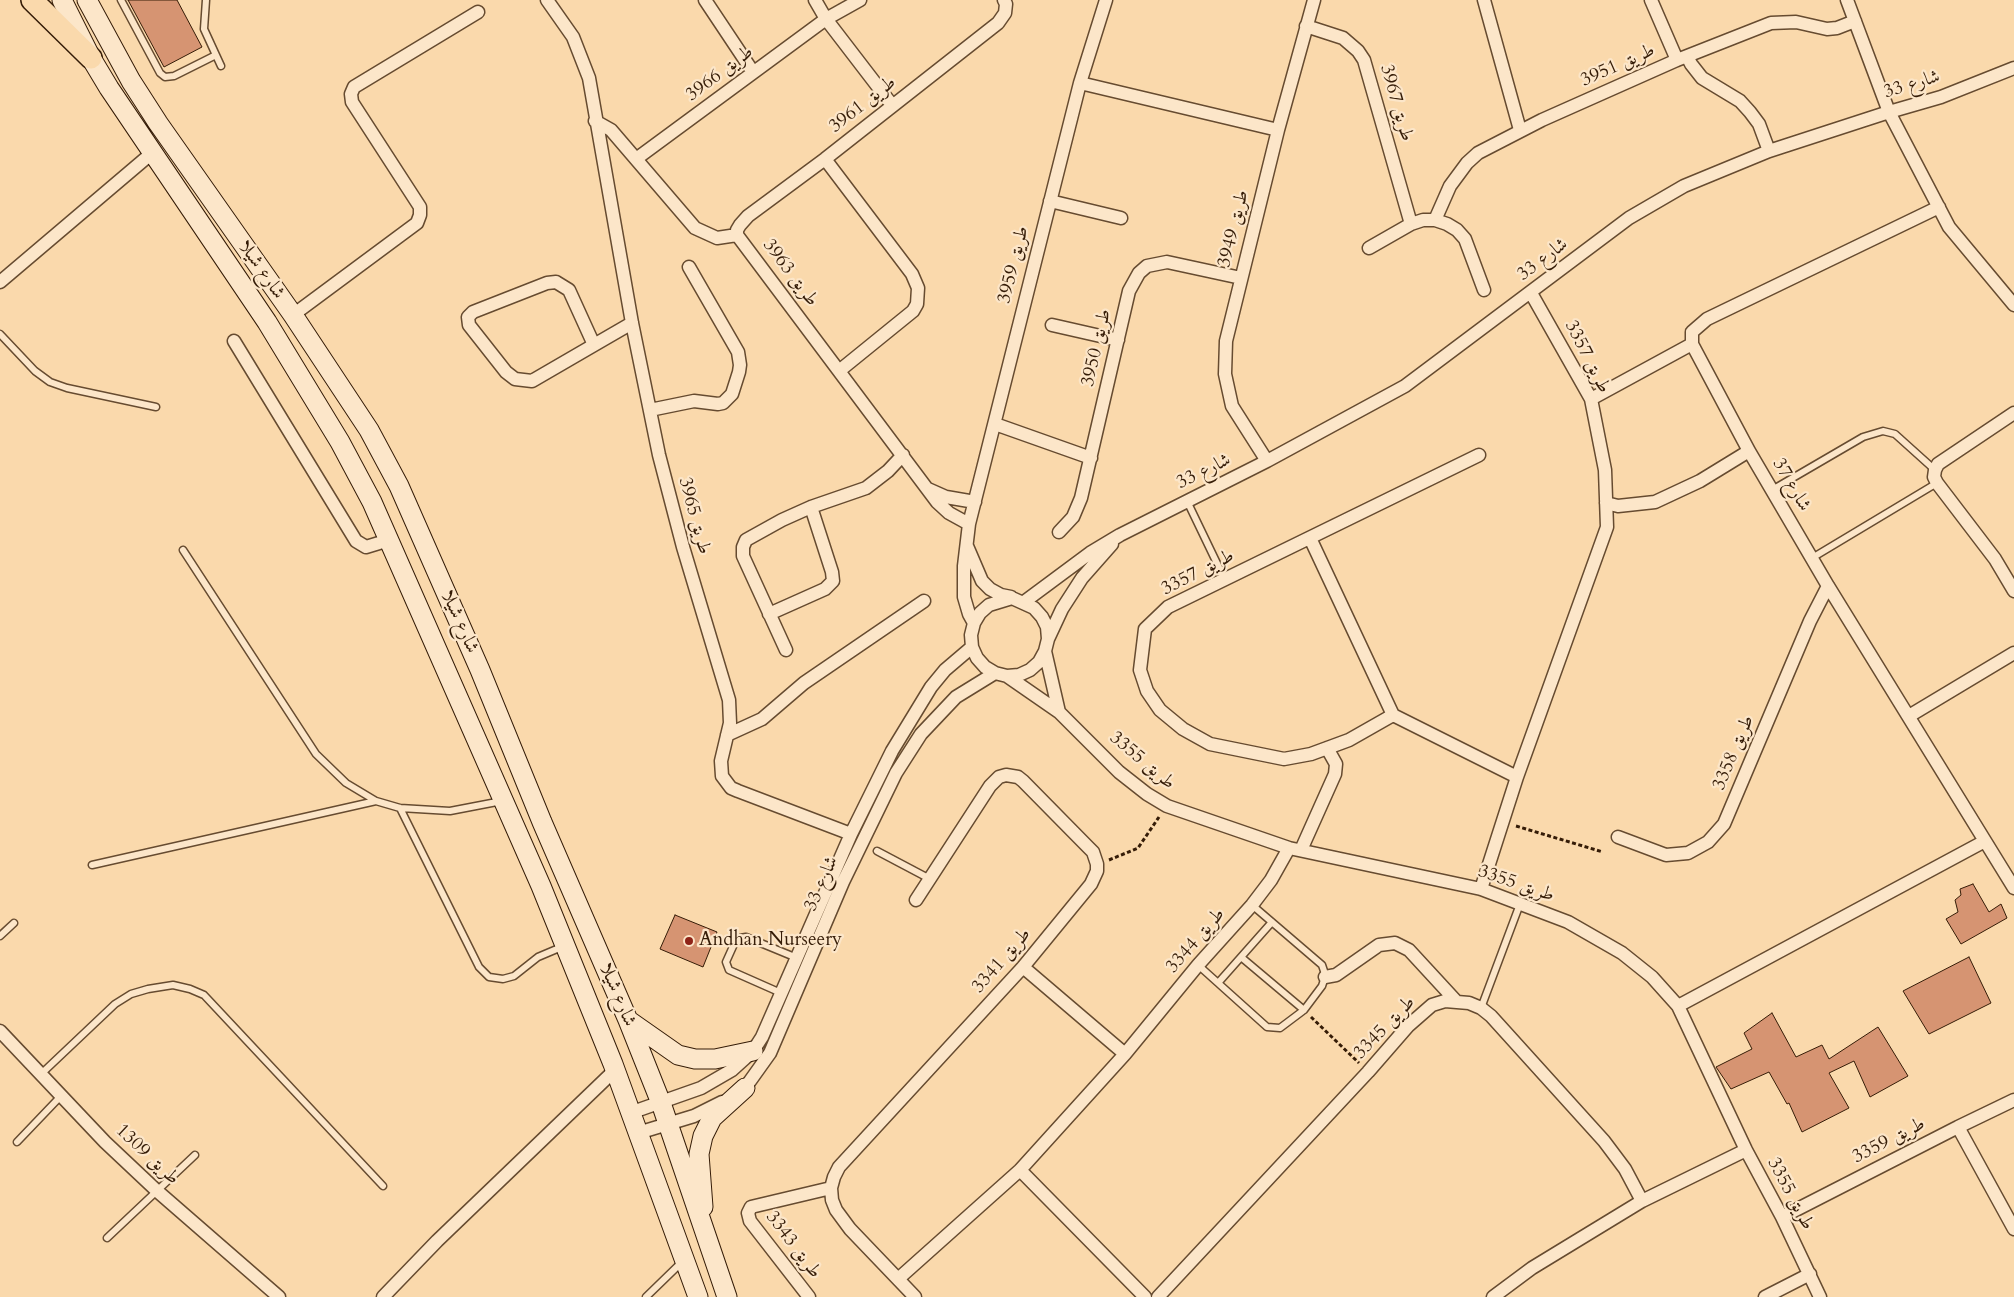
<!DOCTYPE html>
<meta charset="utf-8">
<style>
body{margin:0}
canvas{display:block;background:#fad9ac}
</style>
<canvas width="2014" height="1297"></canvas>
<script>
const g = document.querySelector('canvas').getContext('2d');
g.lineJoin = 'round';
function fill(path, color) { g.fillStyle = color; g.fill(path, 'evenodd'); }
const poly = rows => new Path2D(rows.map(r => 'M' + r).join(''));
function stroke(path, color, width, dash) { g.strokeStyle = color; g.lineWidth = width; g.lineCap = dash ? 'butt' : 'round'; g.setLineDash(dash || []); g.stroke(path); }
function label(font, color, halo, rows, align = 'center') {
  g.font = font + ' Cardo,Amiri,serif'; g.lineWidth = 4.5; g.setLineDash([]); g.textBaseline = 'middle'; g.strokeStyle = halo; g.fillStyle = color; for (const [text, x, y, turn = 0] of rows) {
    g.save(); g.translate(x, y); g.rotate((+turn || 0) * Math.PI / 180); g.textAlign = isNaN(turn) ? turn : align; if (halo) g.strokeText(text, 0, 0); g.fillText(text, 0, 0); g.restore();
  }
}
const building = poly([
 [128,0,177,0,202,47,164,67,128,0],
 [1973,884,1989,912,2001,904,2007,918,1961,944,1946,919,1958,912,1955,900,1961,895,1960,889,1973,884],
 [675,915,717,932,703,967,660,949,675,915],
 [1969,957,1991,1003,1929,1034,1903,991,1969,957],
 [1772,1013,1796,1057,1822,1045,1829,1059,1878,1027,1908,1076,1870,1097,1854,1061,1829,1073,1849,1108,1802,1132,1789,1103,1787,1104,1769,1072,1731,1089,1716,1067,1752,1049,1744,1033,1772,1013]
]);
fill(building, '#d69472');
stroke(building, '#351c07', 1);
const lane = poly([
 [121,0,160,73,165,77,174,76,216,55],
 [206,0,204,29,221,66],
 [0,334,35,371,50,382,67,388,156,407],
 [1772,490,1863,437,1883,431,1895,434,1935,470],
 [1187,501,1225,580],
 [183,550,316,754,346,783,376,801,400,808,450,811,502,801],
 [1812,558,1937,483],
 [400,808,479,967,489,977,503,979,514,976,538,957,564,946],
 [877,851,930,879],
 [92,865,376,801],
 [0,936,14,923],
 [1241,957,1304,1010],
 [1198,965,1267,1027,1280,1028,1304,1010,1322,986,1325,977,1324,971,1322,965,1252,905],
 [1218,983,1272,922],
 [781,993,729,970,726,962,735,942,740,938,746,937,797,958],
 [1481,1008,1520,904],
 [40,1075,115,1004,131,994,148,989,173,985,190,989,204,995,383,1186],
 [17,1142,60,1097],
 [107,1238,195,1155],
 [646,1297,683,1261]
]);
const street = poly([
 [547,0,573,37,589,78,632,323,659,455,683,547,729,700,730,723,721,761,722,776,731,788,738,791,851,834],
 [705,0,753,72],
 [815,0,826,19,892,105],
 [1484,0,1520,130],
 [1651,0,1677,60],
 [1847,0,1889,112,1949,227,2014,305],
 [1306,26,1343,38,1358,51,1364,60,1411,224],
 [1687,56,1691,64,1702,78,1740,101,1750,112,1759,124,1769,151],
 [1080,83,1278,130],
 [595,121,611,130,695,228,717,238,737,235,937,502,949,513,969,524],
 [636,159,826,19,860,0],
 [825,159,912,274,918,288,917,304,913,311,839,371],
 [1050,201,1121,218],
 [1939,207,1707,319,1692,332,1692,344,1749,451,1828,586,2014,888],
 [1435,220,1450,186,1467,163,1478,153,1542,120,1677,60,1771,23,1796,22,1827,29,1837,28,1855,21],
 [737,235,737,230,740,225,748,216,825,159,998,23,1005,13,1006,4,1004,0],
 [1369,248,1411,224,1423,220,1435,220,1447,224,1457,230,1465,239,1484,290],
 [0,282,152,153],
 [556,282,569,290,594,345,532,381,515,379,506,372,469,325,468,317,473,312,547,283,556,282],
 [293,315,417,223,420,215,420,207,352,102,351,94,354,87,478,12],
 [1052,325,1118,340],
 [234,341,356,541,366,547,389,540],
 [594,345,632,323],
 [1591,399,1692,344],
 [650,410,694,401,718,404,723,403,732,394,739,372,740,365,738,352,689,267],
 [2014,413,1938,464,1935,470,1934,477,1937,483,1995,559,2014,591],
 [995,424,1091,458],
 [1267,461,1232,406,1225,374,1226,341,1278,130,1314,0],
 [928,489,946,497,975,502],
 [1606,503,1618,506,1655,502,1700,481,1749,451],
 [1059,532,1073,517,1081,498,1129,291,1139,273,1147,266,1167,262,1241,278],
 [1310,538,1393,715,1517,777],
 [967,546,982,581,990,589,1001,595,1011,597],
 [1012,598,1034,608,1042,617,1047,627,1048,639,1045,651,1039,662,1030,670,1019,675,1007,676,995,673,985,667,977,658,972,647,971,635,974,623,980,613,989,605,1012,598],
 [1024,602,1090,553,1120,535,1267,461,1405,386,1629,218,1684,186,1769,151,1889,112,1941,97,2014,68],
 [769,614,825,589,833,581,832,572,811,507],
 [974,623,969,614,964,597,964,566,969,524,1080,83,1106,0],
 [1048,639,1062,609,1082,578,1112,544],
 [786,650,743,556,743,547,746,540,782,520,811,507,866,488,888,471,903,455],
 [1045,651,1059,712],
 [1007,676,1059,712,1119,772,1147,794,1167,806,1289,848,1481,889,1568,922,1622,953,1652,977,1678,1006,1746,1150,1782,1217,1820,1297],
 [1393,715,1349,740,1311,754,1284,759,1210,744,1183,729,1160,710,1147,691,1140,670,1145,629,1168,607,1479,455],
 [1909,716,2014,653],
 [727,735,762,719,804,683,924,601],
 [1618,837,1666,855,1688,853,1708,842,1724,824,1810,621,1828,586],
 [1301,850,1335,774,1336,764,1327,748],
 [1481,889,1517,777,1607,527,1605,470,1591,399,1531,293],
 [1023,967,1125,1054],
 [1325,977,1336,975,1379,945,1395,943,1409,950,1456,1001],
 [1678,1006,1985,841],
 [0,1031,105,1142,156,1190,279,1297],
 [740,1091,745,1088,770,1053,843,882,896,773,921,734,956,697,995,673],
 [630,1113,701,1088,732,1070,753,1051,762,1037,851,834,892,751,931,687,945,670,972,647],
 [1958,1127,2014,1229],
 [638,1133,694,1116,722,1102],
 [1020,1170,1145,1297],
 [1782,1217,1958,1127,2014,1100],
 [898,1279,1020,1170,1125,1054,1198,965,1252,905,1271,880,1289,848],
 [383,1297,437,1241,615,1070],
 [809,1297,750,1221,748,1213,751,1207,831,1188],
 [915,1297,850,1229,836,1210,832,1200,831,1188,834,1177,839,1167,1023,967,1091,884,1097,871,1097,864,1093,852,1088,847,1023,781,1018,777,1006,775,999,777,990,786,916,900],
 [1158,1297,1368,1072,1408,1026,1432,1005,1445,1001,1469,1003,1481,1008,1491,1016,1604,1141,1625,1169,1642,1201],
 [1493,1297,1532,1268,1642,1201,1746,1150],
 [1765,1297,1810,1274]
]);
const secondary = poly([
 [62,0,91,58,109,88,267,322,340,442,372,502,541,886,613,1064,698,1297],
 [87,0,131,81,158,123,293,315,369,430,399,486,480,670,542,822,628,1020,661,1103,727,1297],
 [628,1020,678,1055,695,1059,715,1059,753,1051],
 [703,1207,699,1154,703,1136,712,1118,745,1088]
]);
const primary = poly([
 [32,0,91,58]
]);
stroke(lane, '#664b30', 9);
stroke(street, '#664b30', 15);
stroke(secondary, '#351c07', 21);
stroke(primary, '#351c07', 24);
stroke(poly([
 [1516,826,1603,852],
 [1109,860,1138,848,1159,817],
 [1311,1017,1359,1063]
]), '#351c07', 3, [4, 2.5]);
stroke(lane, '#fce6c9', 6);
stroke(street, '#fce6c9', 12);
stroke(secondary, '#fce6c9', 19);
stroke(primary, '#fad9ac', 21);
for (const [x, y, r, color] of [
 [689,941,5,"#8f2418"]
]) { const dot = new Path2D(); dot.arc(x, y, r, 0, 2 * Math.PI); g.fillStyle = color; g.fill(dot); stroke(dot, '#fce6c9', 2); }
label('19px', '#351c07', '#fce6c9', [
 ["طريق 3951",1618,66,-24],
 ["طريق 3966",720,74,-37],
 ["شارع 33",1912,85,-17],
 ["طريق 3967",1396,103,74],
 ["طريق 3961",863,105,-38],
 ["طريق 3949",1234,229,-76],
 ["شارع 33",1543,260,-37],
 ["طريق 3959",1014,265,-76],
 ["شارع شيلا",261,270,55],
 ["طريق 3963",790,273,53],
 ["طريق 3950",1097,348,-77],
 ["طريق 3357",1587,357,63],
 ["شارع 33",1204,472,-26],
 ["شارع 37",1791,485,60],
 ["طريق 3965",694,516,75],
 ["طريق 3357",1198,573,-27],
 ["شارع شيلا",459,622,66],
 ["طريق 3358",1734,753,-67],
 ["طريق 3355",1142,761,40],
 ["شارع 33",822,884,-66],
 ["طريق 3355",1516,884,19],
 ["طريق 3344",1196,941,-49],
 ["طريق 3341",1002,961,-49],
 ["شارع شيلا",617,995,67],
 ["طريق 3345",1385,1028,-46],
 ["طريق 3359",1889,1141,-27],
 ["طريق 1309",147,1155,43],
 ["طريق 3355",1790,1194,62],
 ["طريق 3343",793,1245,53]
]);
label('19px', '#351c07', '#fce6c9', [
 ["Andhan Nurseery",699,941]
], 'left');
</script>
